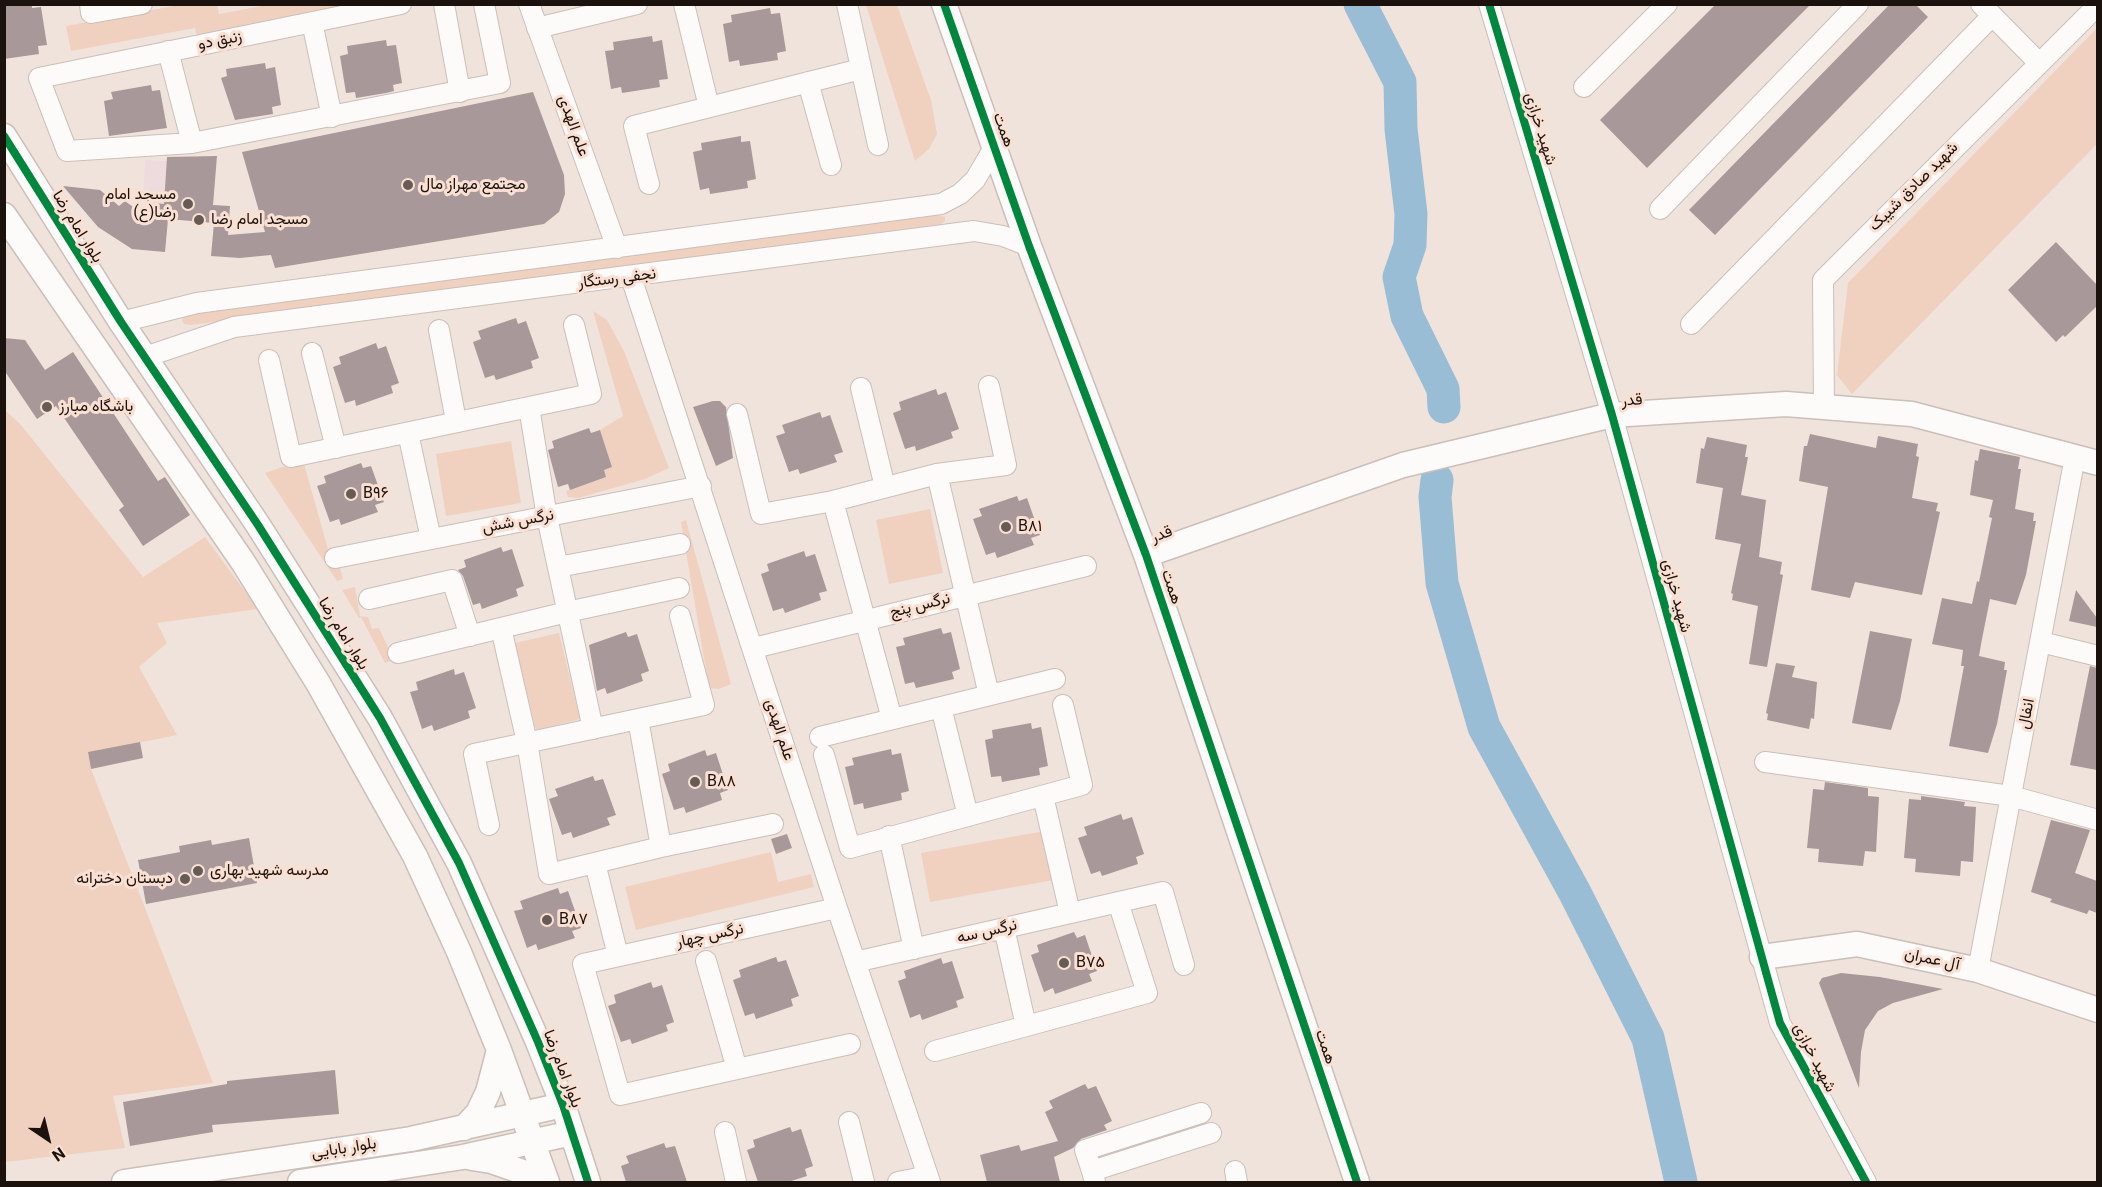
<!DOCTYPE html>
<meta charset="utf-8">
<style>
body{margin:0}
#map{position:relative;width:2102px;height:1187px;overflow:hidden;background:#f0e3db;font-family:Roboto,sans-serif}
canvas{display:block}
.frame{position:absolute;inset:0;border:6px solid #1b120d;pointer-events:none}
.north{position:absolute;left:18px;top:1109px;width:60px;height:60px;-webkit-text-stroke:4px #f9e0d2;paint-order:stroke;rotate:145deg;font-size:16px;font-weight:700;line-height:24px;text-align:center;color:#1b120d}
.north::after{content:'';display:block;margin:auto;width:21px;height:27px;background:#1b120d;clip-path:polygon(50% 0,100% 100%,50% 72%,0 100%)}
</style>
<div id="map">
<canvas width="2102" height="1187"></canvas>
<div class="frame"></div>
<div class="north">N</div>
</div>
<script>
const g = document.querySelector('canvas').getContext('2d');
g.lineJoin = 'round';
function fill(path, color) { g.fillStyle = color; g.fill(path, 'evenodd'); }
const poly = rows => new Path2D(rows.map(r => 'M' + r).join(''));
function stroke(path, color, width, dash) { g.strokeStyle = color; g.lineWidth = width; g.lineCap = dash ? 'butt' : 'round'; g.setLineDash(dash || []); g.stroke(path); }
function label(font, color, halo, rows, align = 'center') {
  g.font = font + ' Roboto,Vazirmatn,sans-serif'; g.lineWidth = 6; g.setLineDash([]); g.textBaseline = 'middle'; g.strokeStyle = halo; g.fillStyle = color; for (const [text, x, y, turn = 0] of rows) {
    g.save(); g.translate(x, y); g.rotate((+turn || 0) * Math.PI / 180); g.textAlign = isNaN(turn) ? turn : align; if (halo) g.strokeText(text, 0, 0); g.fillText(text, 0, 0); g.restore();
  }
}
fill(poly([
 [145,160,167,161,164,204,143,202]
]), '#eedbde');
fill(poly([
 [272,4,353,5,198,40,195,28,71,51,66,26,179,5,217,5,219,14],
 [866,5,897,5,931,100,937,134,929,149,915,161],
 [2097,28,2097,144,1852,394,1837,375,1848,283],
 [937,215,945,217,945,221,941,224,191,325,184,324,182,320,186,315],
 [593,311,607,320,624,351,669,468,645,479,578,498,568,497,566,491,606,477,604,470,612,467,600,430,623,416],
 [4,409,21,425,143,577,205,537,258,609,157,623,167,643,139,667,177,735,88,753,91,769,213,1083,113,1096,125,1148,5,1162],
 [511,441,521,503,446,516,436,454],
 [303,460,333,567,340,568,343,579,337,581,265,473],
 [930,509,943,573,889,584,876,520],
 [686,520,731,684,719,689,709,688,681,522],
 [355,587,360,616,368,617,372,629,379,628,394,660,385,663,361,617,359,618,342,590],
 [559,633,580,719,536,730,515,643],
 [1045,831,1054,880,930,902,921,853],
 [771,852,778,882,811,874,814,887,636,930,625,887]
]), '#f0d1bf');
stroke(poly([
 [1360,4,1400,82,1401,129,1411,214,1410,245,1399,277,1407,316,1443,389,1444,407],
 [1437,480,1435,497,1442,583,1484,727,1575,893,1648,1038,1681,1182]
]), '#99bdd5', 33);
fill(poly([
 [32,4,32,8,41,7,47,45,38,46,39,54,4,59,4,6],
 [1716,4,1811,4,1647,168,1600,120],
 [1890,4,1915,4,1928,17,1715,235,1689,210],
 [770,8,771,14,780,13,786,51,777,53,778,60,740,66,739,60,729,62,723,24,732,22,731,15],
 [652,36,653,42,662,40,668,79,659,80,660,87,622,93,621,87,611,89,605,51,614,50,613,42],
 [386,40,387,46,396,45,402,83,393,85,394,91,386,93,356,98,355,92,346,93,340,56,348,54,347,46],
 [265,63,266,69,275,67,281,105,272,107,273,114,235,120,221,78,227,76,226,69],
 [151,85,152,91,160,90,167,128,109,136,104,101,113,99,111,92],
 [533,92,564,175,565,194,559,212,544,224,275,268,271,255,240,258,211,256,214,223,168,219,165,252,132,249,98,227,63,186,100,190,119,206,125,201,152,221,154,203,164,204,167,157,217,156,213,205,230,206,228,235,265,232,242,152],
 [741,136,741,142,750,141,756,179,747,181,748,188,710,194,709,188,700,190,693,152,702,150,701,143],
 [2056,242,2097,285,2097,306,2065,337,2063,335,2056,342,2008,290],
 [516,318,518,324,526,321,539,358,531,361,533,368,496,380,494,375,485,378,473,342,481,339,478,331],
 [4,338,25,340,45,370,73,352,158,481,165,477,190,515,143,546,119,510,124,506,56,406,37,419,4,370],
 [376,343,378,349,386,346,399,383,391,386,393,393,356,406,355,400,345,403,333,367,341,364,339,357],
 [936,389,938,395,946,392,959,429,951,432,953,438,916,451,915,446,905,449,893,413,901,410,899,402],
 [713,401,720,401,726,407,733,458,716,466,693,407],
 [820,412,822,418,830,415,843,452,834,455,837,462,800,474,798,469,789,472,776,436,785,433,782,425],
 [589,428,591,433,600,430,612,467,604,470,606,477,570,490,568,484,558,487,548,450,554,448,552,441],
 [1810,434,1876,448,1878,436,1918,444,1916,456,1919,457,1912,498,1938,503,1936,511,1940,512,1922,595,1855,582,1850,598,1811,590,1828,487,1799,481,1804,446,1807,446],
 [1707,437,1747,445,1745,457,1748,457,1741,495,1766,500,1759,557,1782,562,1780,574,1783,575,1767,667,1749,664,1758,606,1732,600,1733,594,1731,593,1741,544,1715,539,1723,488,1696,483,1701,448,1704,449],
 [1980,449,2020,457,2018,469,2021,469,2015,509,2034,513,2033,521,2036,521,2026,575,2016,605,1990,599,1982,639,1979,656,2005,662,2004,670,2007,670,1997,724,1988,753,1949,746,1964,666,1961,666,1963,650,1932,644,1942,598,1972,604,1977,581,1979,582,1992,518,1989,517,1993,500,1970,495,1975,460,1978,461],
 [361,463,363,468,371,466,384,502,375,505,378,512,341,525,339,519,330,522,317,486,326,483,324,476],
 [1017,496,1019,501,1027,498,1040,535,1031,538,1034,545,997,558,995,552,986,555,973,519,982,516,979,509],
 [501,547,503,552,512,549,524,586,516,589,518,596,482,609,480,603,473,605,463,576,458,570,466,567,464,560],
 [804,551,806,557,815,554,827,591,819,593,821,600,785,613,783,608,773,611,761,574,769,571,767,564],
 [2076,590,2097,618,2097,627,2069,621],
 [941,628,943,634,951,632,960,669,952,672,954,679,916,688,914,682,905,684,896,647,905,645,903,638],
 [1870,631,1912,639,1900,701,1891,730,1852,723],
 [626,632,628,637,637,634,649,671,641,674,643,681,607,694,605,688,597,691,589,645],
 [1776,663,1795,666,1792,677,1817,682,1814,719,1811,718,1809,729,1767,720,1768,714,1766,713],
 [2090,666,2097,668,2097,770,2070,765],
 [454,669,455,675,464,672,476,708,468,711,470,718,434,731,432,725,422,729,410,692,418,690,416,682],
 [1031,723,1032,729,1041,727,1048,766,1039,768,1040,775,1002,782,1001,776,991,777,985,740,993,738,992,730],
 [140,742,143,758,91,769,88,752],
 [891,749,892,755,901,753,909,791,901,793,902,800,864,809,863,803,854,805,845,767,854,765,852,758],
 [705,750,707,756,716,753,728,790,720,793,722,800,686,813,684,807,674,810,662,774,670,771,668,764],
 [593,776,595,781,603,779,616,815,607,818,610,825,573,838,571,832,562,835,549,799,558,796,555,789],
 [1825,782,1868,788,1868,796,1879,797,1876,852,1865,851,1863,866,1818,862,1819,849,1807,848,1813,789,1824,790],
 [1921,796,1965,802,1964,806,1976,807,1973,862,1961,861,1960,876,1915,872,1916,859,1904,858,1909,799,1921,800],
 [1121,814,1123,820,1132,817,1144,854,1136,857,1138,864,1102,876,1100,871,1091,874,1078,838,1087,835,1084,827],
 [2051,820,2090,830,2075,873,2097,881,2097,913,2089,910,2087,914,2050,902,2052,899,2031,892],
 [787,834,792,848,776,854,771,839],
 [249,838,257,883,146,904,138,860,180,852,179,846,211,840,212,845],
 [558,888,560,894,568,891,581,928,572,931,575,938,538,950,536,944,527,948,514,911,523,909,520,901],
 [1074,932,1077,938,1085,935,1097,971,1089,974,1092,981,1055,994,1053,988,1044,992,1031,955,1039,952,1037,945],
 [776,957,778,962,786,960,799,996,791,999,793,1006,756,1019,754,1013,745,1016,733,980,741,977,739,970],
 [941,958,943,964,952,961,964,998,956,1001,958,1007,922,1020,920,1014,910,1018,898,981,906,978,904,971],
 [1841,973,1880,977,1943,989,1893,1003,1878,1011,1865,1030,1861,1052,1859,1088,1819,983,1822,978],
 [651,982,653,988,662,985,674,1022,666,1025,668,1031,632,1044,630,1039,621,1042,608,1006,616,1003,614,995],
 [335,1070,339,1114,212,1125,213,1132,130,1146,123,1102,227,1084,227,1081],
 [1085,1084,1088,1089,1096,1086,1112,1121,1104,1125,1107,1130,1081,1139,1073,1148,1054,1157,1060,1182,987,1182,980,1155,1019,1145,1021,1151,1058,1141,1045,1112,1053,1108,1049,1101],
 [790,1127,792,1132,801,1129,813,1166,805,1169,807,1176,788,1182,758,1182,747,1150,755,1147,753,1140],
 [664,1143,666,1148,675,1146,687,1182,626,1182,621,1166,629,1163,626,1156]
]), '#a89899');
const minor = poly([
 [90,4,91,13,142,4],
 [401,4,39,78,67,151,192,143,500,83,484,4],
 [444,4,460,92],
 [529,4,617,248],
 [684,4,709,107],
 [847,4,878,145],
 [1489,4,1612,415,1780,1023,1866,1182],
 [1981,4,2039,63],
 [312,22,332,117],
 [537,28,637,4],
 [168,51,192,143],
 [808,82,831,165],
 [1584,87,1667,4],
 [649,184,634,126,861,69],
 [1660,209,1858,4],
 [631,277,837,908,930,1182],
 [121,322,197,303,941,204,960,194,975,180,995,146],
 [1691,324,1992,16],
 [439,330,456,421],
 [312,353,336,448],
 [145,357,234,327,974,231,1003,236,1029,246],
 [269,360,291,457,591,394,574,325],
 [861,388,885,487],
 [529,407,547,517,593,729],
 [1824,408,1823,280,2098,5],
 [737,414,761,514,833,501,937,474,1006,465,989,386],
 [408,433,431,539],
 [937,474,989,695],
 [833,501,892,719],
 [335,558,701,486],
 [558,567,680,544],
 [369,599,452,580,470,636],
 [501,628,527,742,549,874,661,847,773,824],
 [2041,642,2098,656],
 [754,648,1086,566],
 [398,653,567,612,679,588],
 [941,707,968,816],
 [638,719,661,847],
 [820,737,1055,679],
 [824,755,850,848,1082,785,1063,705],
 [1765,762,2011,796,2098,820],
 [1043,796,1070,913],
 [489,825,474,754,704,705,680,616],
 [889,836,914,949],
 [595,863,618,956],
 [837,908,583,964,620,1095,850,1044],
 [1004,928,1026,1026],
 [706,961,737,1069],
 [855,962,1163,892,1184,965],
 [1978,970,2075,457],
 [935,1051,1147,993,1118,902],
 [849,1122,864,1182],
 [725,1132,736,1182],
 [1092,1171,1085,1150,1201,1113],
 [1235,1171,1237,1182],
 [898,1182,928,1176],
 [1095,1182,1092,1171,1211,1133]
]);
const tertiary = poly([
 [944,4,1029,246,1146,555,1357,1182],
 [4,136,121,322,258,525,380,718,459,863,538,1042,563,1105,588,1182],
 [4,215,243,562,318,683,364,765,415,856,459,952,499,1050,547,1182],
 [1146,555,1403,465,1612,415,1786,404,1912,414,2098,463],
 [1762,957,1857,944,1978,970,2098,1010],
 [464,1128,478,1113,488,1092,499,1050],
 [472,1158,491,1161,523,1172,539,1182],
 [124,1182,411,1139,563,1105],
 [300,1182,463,1157,572,1133]
]);
stroke(minor, '#cabfb9', 22);
stroke(tertiary, '#cabfb9', 27);
stroke(minor, '#fdfbfa', 20);
stroke(tertiary, '#fdfbfa', 24);
stroke(poly([
 [944,4,1029,246,1146,555,1357,1182],
 [1489,4,1612,415,1780,1023,1866,1182],
 [4,136,121,322,258,525,380,718,459,863,538,1042,563,1105,588,1182]
]), '#00873e', 8);
for (const [x, y, r, color] of [
 [408,185,6,"#665b55"],
 [188,204,6,"#665b55"],
 [199,220,6,"#665b55"],
 [47,407,6,"#665b55"],
 [351,494,6,"#665b55"],
 [1006,527,6,"#665b55"],
 [695,782,6,"#665b55"],
 [198,871,6,"#665b55"],
 [185,879,6,"#665b55"],
 [547,920,6,"#665b55"],
 [1064,963,6,"#665b55"]
]) { const dot = new Path2D(); dot.arc(x, y, r, 0, 2 * Math.PI); g.fillStyle = color; g.fill(dot); stroke(dot, '#f9e0d2', 2); }
label('16px', '#1b120d', '#f9e0d2', [
 ["زنبق دو",220,41,-11],
 ["علم الهدی",573,126,70],
 ["شهید خرازی",1540,129,73],
 ["همت",1003,130,70],
 ["شهید صادق شیبک",1914,187,-45],
 ["بلوار امام رضا",77,227,58],
 ["نجفی رستگار",617,279,-7],
 ["قدر",1632,401,-4],
 ["نرگس شش",518,522,-11],
 ["قدر",1162,535,-20],
 ["همت",1171,587,72],
 ["شهید خرازی",1676,596,75],
 ["نرگس پنج",920,606,-14],
 ["بلوار امام رضا",343,634,58],
 ["انفال",2027,714,-79],
 ["علم الهدی",779,730,72],
 ["نرگس سه",987,932,-13],
 ["نرگس چهار",710,936,-12],
 ["آل عمران",1932,960,12],
 ["همت",1325,1047,71],
 ["شهید خرازی",1814,1058,63],
 ["بلوار امام رضا",562,1069,69],
 ["بلوار بابایی",344,1149,-9]
]);
label('16px', '#1b120d', '#f9e0d2', [
 ["مجتمع مهراز مال",420,185],
 ["مسجد امام",176,195,"right"],
 ["رضا(ع)",176,213,"right"],
 ["مسجد امام رضا",211,220],
 ["باشگاه مبارز",59,407],
 ["B۹۶",363,494],
 ["B۸۱",1018,527],
 ["B۸۸",707,782],
 ["مدرسه شهید بهاری",210,871],
 ["دبستان دخترانه",173,879,"right"],
 ["B۸۷",559,920],
 ["B۷۵",1076,963]
], 'left');
</script>
